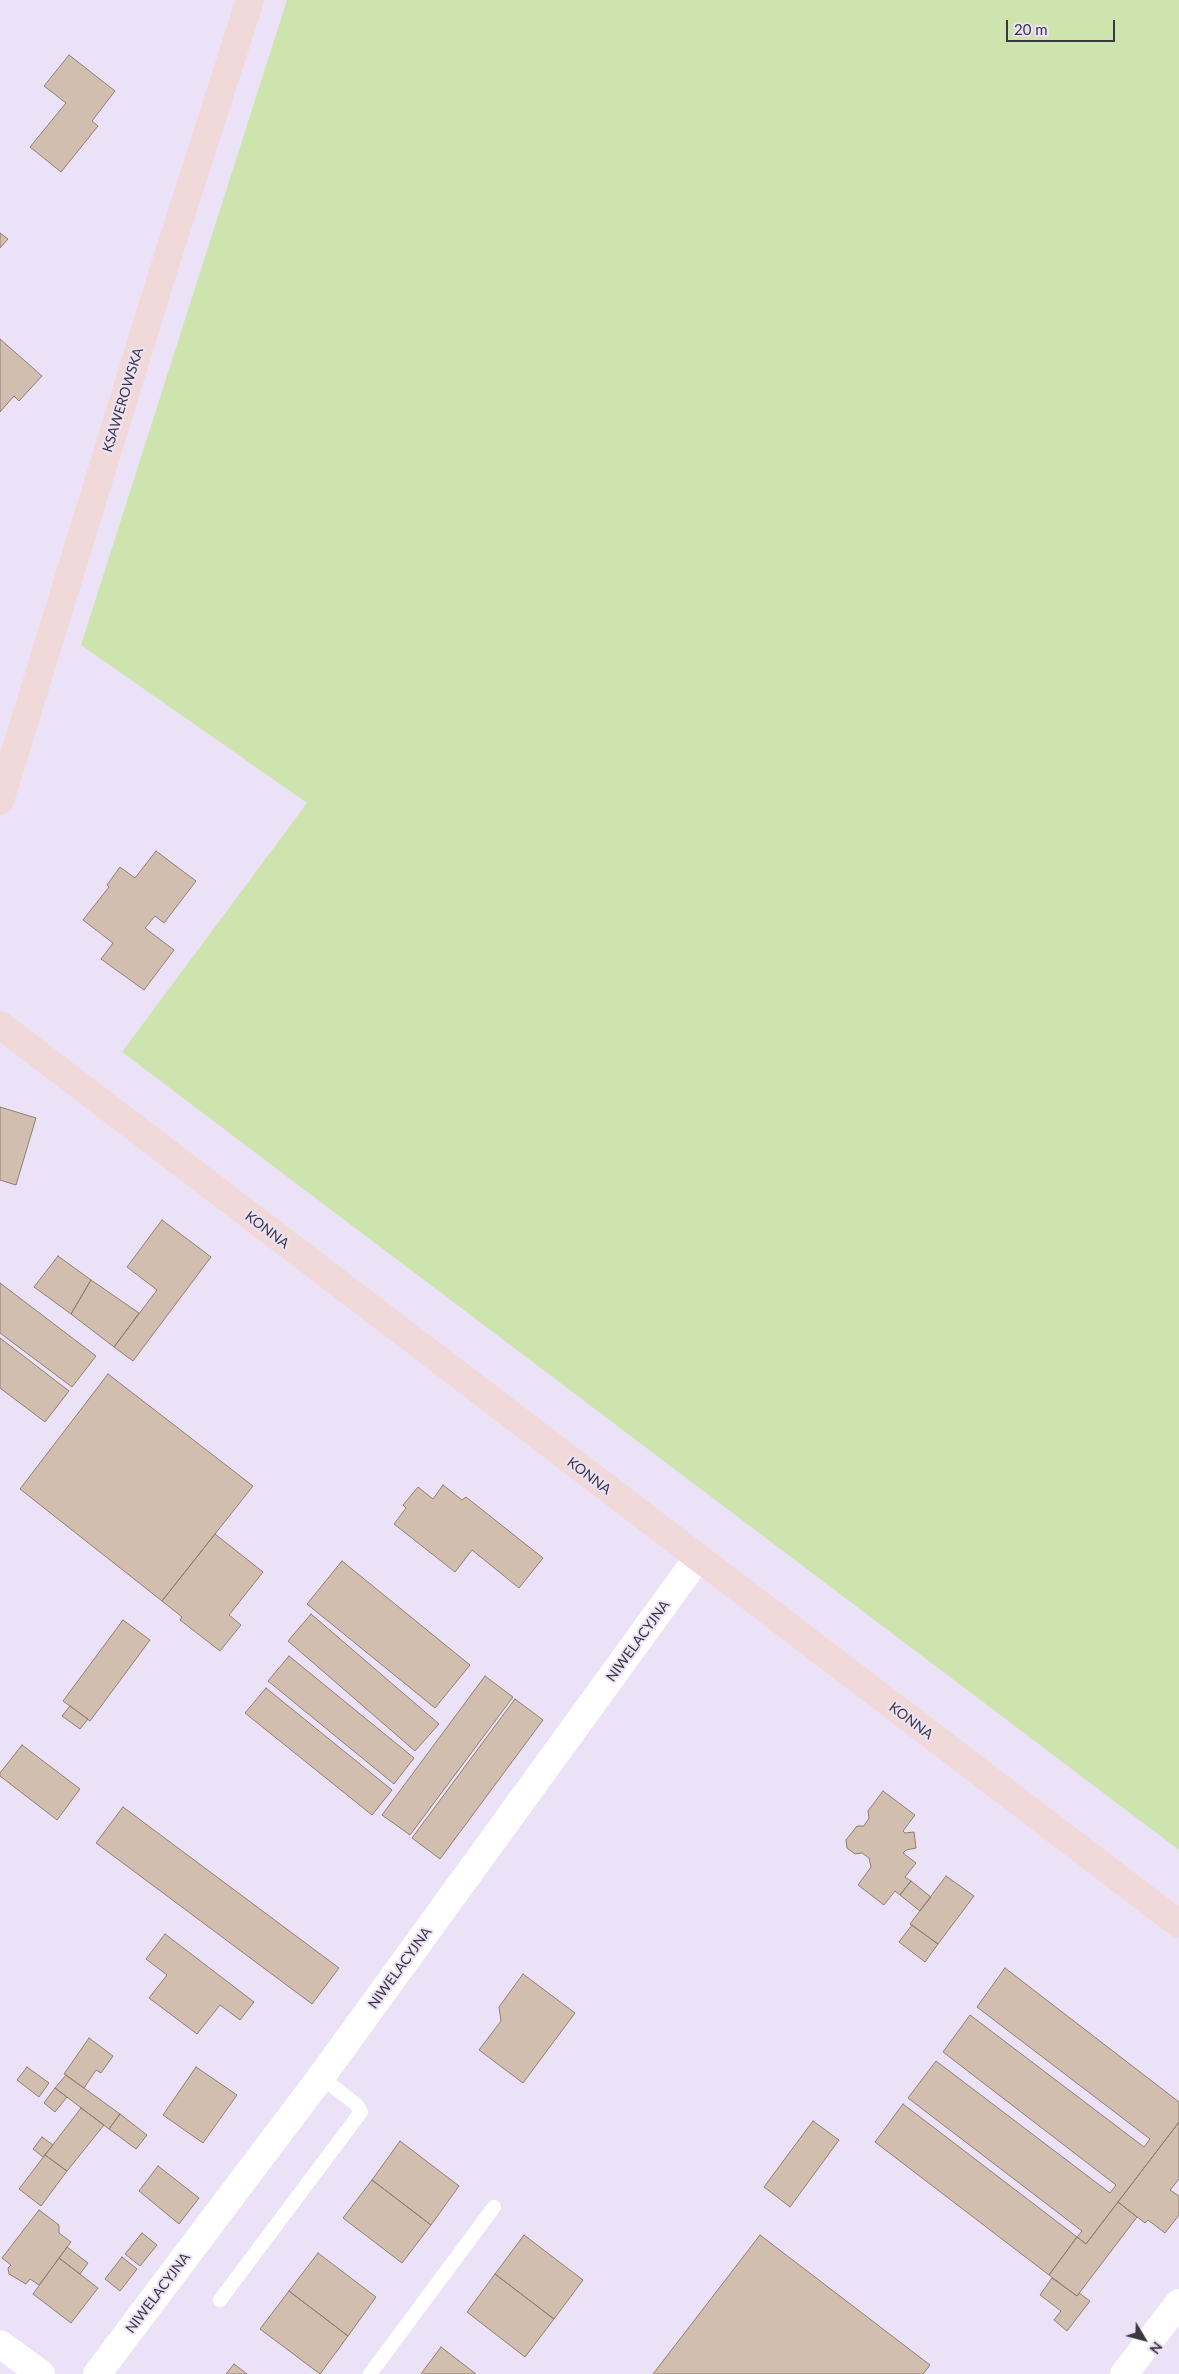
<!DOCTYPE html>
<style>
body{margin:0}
#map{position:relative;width:1179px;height:2374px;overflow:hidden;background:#ece2f7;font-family:Lato,sans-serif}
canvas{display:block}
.north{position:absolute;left:1119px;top:2314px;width:50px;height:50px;-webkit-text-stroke:4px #ece2f7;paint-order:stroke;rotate:127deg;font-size:14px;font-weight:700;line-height:20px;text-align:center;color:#3b373f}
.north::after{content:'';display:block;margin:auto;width:18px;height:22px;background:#3b373f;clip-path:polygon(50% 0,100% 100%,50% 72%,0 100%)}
.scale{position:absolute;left:1006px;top:20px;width:109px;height:22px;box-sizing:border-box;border:2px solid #3b373f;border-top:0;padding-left:6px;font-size:15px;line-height:18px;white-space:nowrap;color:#3b373f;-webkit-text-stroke:4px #ece2f7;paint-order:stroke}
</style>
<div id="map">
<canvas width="1179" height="2374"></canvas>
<div class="north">N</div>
<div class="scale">20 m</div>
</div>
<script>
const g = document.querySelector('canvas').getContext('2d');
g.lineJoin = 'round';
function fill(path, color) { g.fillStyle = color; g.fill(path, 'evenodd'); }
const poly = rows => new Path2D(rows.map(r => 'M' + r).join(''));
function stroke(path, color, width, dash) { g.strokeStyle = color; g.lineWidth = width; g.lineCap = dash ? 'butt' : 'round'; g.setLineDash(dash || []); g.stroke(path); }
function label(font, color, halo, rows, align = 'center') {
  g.font = font + ' Lato,sans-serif'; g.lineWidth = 4; g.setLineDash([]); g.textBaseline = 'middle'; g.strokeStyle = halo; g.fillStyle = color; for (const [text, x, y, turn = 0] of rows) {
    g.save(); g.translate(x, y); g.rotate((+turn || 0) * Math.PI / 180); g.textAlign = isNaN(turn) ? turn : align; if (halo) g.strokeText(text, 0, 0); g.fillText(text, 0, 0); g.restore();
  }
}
fill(poly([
 [287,0,1179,0,1179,1850,122,1052,307,803,81,645]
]), '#cde4af');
const building = poly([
 [69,55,115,91,92,121,98,126,61,172,30,147,66,103,44,86,69,55],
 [0,233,8,239,0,248,0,233],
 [0,339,42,376,19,401,14,396,0,412,0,339],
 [156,851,196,881,164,923,155,916,145,928,174,950,144,990,101,959,113,943,83,920,109,887,107,885,120,867,135,878,156,851],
 [0,1107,36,1118,16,1185,0,1180,0,1107],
 [162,1220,211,1257,133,1361,114,1347,157,1290,127,1267,162,1220],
 [58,1256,91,1280,71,1314,34,1287,58,1256],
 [91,1280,139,1313,114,1347,71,1314,91,1280],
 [0,1283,96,1356,72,1387,0,1333,0,1283],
 [0,1338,69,1391,45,1422,0,1388,0,1338],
 [108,1374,253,1486,162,1601,20,1489,108,1374],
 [443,1485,462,1500,466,1497,543,1558,519,1588,472,1550,455,1572,394,1524,406,1508,403,1505,418,1487,433,1499,443,1485],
 [215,1534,263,1572,229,1615,241,1625,220,1651,180,1620,182,1617,162,1601,215,1534],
 [342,1561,470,1665,435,1708,307,1604,342,1561],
 [311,1614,439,1724,415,1751,288,1641,311,1614],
 [123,1620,150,1640,90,1721,63,1701,123,1620],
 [289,1656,414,1758,394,1784,268,1681,289,1656],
 [485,1676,513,1697,410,1835,382,1815,485,1676],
 [266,1688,392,1790,372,1815,245,1713,266,1688],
 [515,1699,543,1720,440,1859,412,1838,515,1699],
 [70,1706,88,1719,80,1729,62,1716,70,1706],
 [22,1745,80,1789,57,1820,0,1776,0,1773,22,1745],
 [883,1791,915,1815,903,1831,905,1833,914,1832,916,1848,906,1850,903,1853,916,1863,905,1877,911,1881,900,1895,895,1891,884,1905,858,1885,871,1867,869,1858,862,1853,855,1854,847,1848,846,1840,857,1826,864,1826,869,1818,868,1811,883,1791],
 [123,1807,339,1968,312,2004,96,1843,123,1807],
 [946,1876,974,1896,938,1944,910,1924,946,1876],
 [911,1881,931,1897,920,1911,900,1895,911,1881],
 [912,1925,938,1944,925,1962,899,1942,912,1925],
 [165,1934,254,2002,240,2020,220,2005,197,2034,149,1998,167,1975,146,1959,165,1934],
 [1005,1968,1179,2102,1179,2122,1086,2244,1077,2237,1082,2231,908,2098,936,2061,1110,2193,1116,2185,943,2052,970,2015,1144,2147,1150,2139,977,2007,1005,1968],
 [523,1974,575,2013,523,2083,479,2050,501,2021,499,2007,523,1974],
 [89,2038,113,2056,101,2073,96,2070,84,2088,64,2074,89,2038],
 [27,2067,49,2083,39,2097,17,2080,27,2067],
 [196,2067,237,2095,203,2143,163,2115,196,2067],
 [66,2075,120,2114,109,2129,55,2088,66,2075],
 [55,2088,67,2097,55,2112,44,2103,55,2088],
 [903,2104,1077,2237,1049,2275,875,2142,903,2104],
 [81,2108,104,2125,67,2171,45,2155,81,2108],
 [120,2114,147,2135,136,2149,109,2129,120,2114],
 [813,2121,839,2140,790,2207,764,2187,813,2121],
 [1179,2122,1179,2179,1170,2190,1179,2196,1179,2215,1165,2233,1148,2220,1145,2223,1118,2202,1179,2122],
 [42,2137,53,2145,43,2157,33,2149,42,2137],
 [400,2141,459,2186,431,2225,372,2180,400,2141],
 [45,2155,67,2171,41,2206,19,2189,45,2155],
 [158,2166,199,2198,179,2224,139,2191,158,2166],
 [372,2180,431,2225,402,2263,343,2218,372,2180],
 [1118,2202,1137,2217,1077,2296,1049,2275,1077,2237,1086,2244,1118,2202],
 [39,2210,59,2225,59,2233,71,2242,39,2285,30,2279,26,2284,9,2274,8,2268,11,2265,2,2258,39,2210],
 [142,2233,157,2245,140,2266,125,2254,142,2233],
 [524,2235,583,2280,554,2319,495,2274,524,2235],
 [760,2235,930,2365,923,2374,653,2374,760,2235],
 [67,2247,88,2263,80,2274,59,2258,67,2247],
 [318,2253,376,2297,348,2336,289,2291,318,2253],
 [122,2257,137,2269,120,2291,105,2279,122,2257],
 [59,2258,98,2288,71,2323,33,2294,59,2258],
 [495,2274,554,2319,525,2357,467,2312,495,2274],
 [1052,2278,1077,2296,1079,2293,1090,2301,1067,2331,1054,2320,1061,2311,1040,2295,1052,2278],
 [289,2291,348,2336,320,2374,260,2329,289,2291],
 [441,2347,476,2374,421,2374,441,2347],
 [234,2364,247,2374,226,2374,234,2364]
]);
fill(building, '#d1beaf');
stroke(building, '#907f71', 1);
stroke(poly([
 [220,2300,361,2112,357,2105,321,2077],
 [370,2374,494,2207]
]), '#fff', 14);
stroke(poly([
 [0,2344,41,2374],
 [97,2374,321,2077,697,1559],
 [1124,2374,1179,2303]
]), '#fff', 28);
stroke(poly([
 [0,801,165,265,250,0],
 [0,1025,1179,1924]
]), '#f1d9da', 28);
label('14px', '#3b373f', '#ece2f7', [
 ["KSAWEROWSKA",123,400,-73],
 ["KONNA",267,1230,37],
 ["KONNA",589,1476,37],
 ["NIWELACYJNA",638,1641,-54],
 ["KONNA",911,1721,37],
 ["NIWELACYJNA",400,1968,-54],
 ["NIWELACYJNA",158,2293,-53]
]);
</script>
